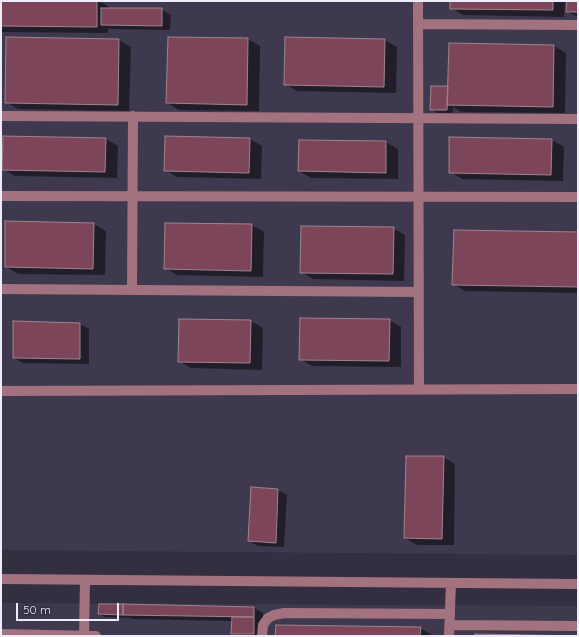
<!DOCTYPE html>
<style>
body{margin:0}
#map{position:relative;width:579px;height:637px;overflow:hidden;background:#332f41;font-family:Quicksand,sans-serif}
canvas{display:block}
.frame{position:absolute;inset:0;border:2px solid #efedf9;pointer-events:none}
.scale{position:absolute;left:16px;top:603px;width:103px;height:18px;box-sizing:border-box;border:2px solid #efedf9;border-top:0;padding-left:5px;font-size:12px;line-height:14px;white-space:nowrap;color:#efedf9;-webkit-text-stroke:3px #332f41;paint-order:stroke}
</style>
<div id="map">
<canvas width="579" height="637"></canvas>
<div class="frame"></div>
<div class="scale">50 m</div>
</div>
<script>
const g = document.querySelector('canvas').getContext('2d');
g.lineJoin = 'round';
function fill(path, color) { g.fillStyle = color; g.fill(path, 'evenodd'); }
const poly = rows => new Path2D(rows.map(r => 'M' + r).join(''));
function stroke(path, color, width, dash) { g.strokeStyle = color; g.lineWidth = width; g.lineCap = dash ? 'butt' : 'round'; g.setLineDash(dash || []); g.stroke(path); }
fill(poly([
 [1,1,578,1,578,555,1,550],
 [1,603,578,606,578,636,1,636]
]), '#3f3950');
fill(poly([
 [1,1,99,1,109,7,109,9,161,9,171,15,170,30,111,29,108,28,108,33,1,32],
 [451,1,565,1,564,17,463,15,451,8],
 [568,1,578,1,578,17,567,12],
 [168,38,248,39,260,46,259,111,179,110,167,103],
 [286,38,385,40,397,47,396,93,297,91,285,84],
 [119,40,131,47,129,111,18,109,6,102],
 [450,44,554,46,566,53,565,113,461,112,453,107,453,113,437,113,431,109,449,87],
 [166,137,250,139,262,146,261,179,177,177,165,170],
 [106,139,118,146,117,178,15,176,3,169],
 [552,140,564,147,563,181,462,179,450,172],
 [300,141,386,142,398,149,398,179,311,178,299,171],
 [94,224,106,231,105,275,18,274,6,267],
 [252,225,264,232,263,277,177,275,165,268],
 [393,228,405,235,404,281,313,279,301,272],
 [578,233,578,293,465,291,453,284],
 [389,320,401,327,401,367,312,366,300,359],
 [251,321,263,328,262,370,191,368,179,361],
 [14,322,80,324,89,329,89,364,23,363,14,358],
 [443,457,455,464,454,545,417,545,405,538],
 [252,488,278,490,287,495,284,547,258,546,249,541],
 [100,605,254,608,263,613,263,622,260,636,237,636,232,634,233,621,133,619,130,618,105,617,99,614],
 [420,628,432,635,432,636,276,636]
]), '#0007');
const building = poly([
 [1,1,97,1,97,27,1,26,1,1],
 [450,1,553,1,553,10,450,9,450,1],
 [567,1,578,1,578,12,566,12,567,1],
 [101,8,162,8,162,26,101,25,101,8],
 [6,37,119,39,118,105,5,103,6,37],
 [168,37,248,38,247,105,166,103,168,37],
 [285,37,385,39,384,87,284,85,285,37],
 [449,43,554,45,553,107,447,105,449,43],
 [431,86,448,86,447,110,430,110,431,86],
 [3,136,106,138,105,172,2,170,3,136],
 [165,136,250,138,249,173,164,171,165,136],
 [449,137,552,139,551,175,449,173,449,137],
 [299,140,386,141,386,173,298,171,299,140],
 [5,221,94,223,93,269,5,267,5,221],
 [165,223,252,224,251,271,164,269,165,223],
 [301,226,394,227,393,274,300,273,301,226],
 [454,230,578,232,578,287,452,285,454,230],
 [300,318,390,319,389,361,299,360,300,318],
 [179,319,251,320,250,363,178,362,179,319],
 [13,321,80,323,80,359,13,358,13,321],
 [406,456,444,456,442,539,404,538,406,456],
 [251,487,278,489,276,543,248,541,251,487],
 [99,604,123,604,123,615,98,614,99,604],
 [123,604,254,607,254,617,123,615,123,604],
 [232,617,254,617,254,634,231,634,232,617],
 [276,625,421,627,420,636,275,636,276,625],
 [475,634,578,636,475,636,475,634]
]);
fill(building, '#7c455a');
stroke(building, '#9d858c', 1);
stroke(poly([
 [418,1,419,390],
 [418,24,578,25],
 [1,116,578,119],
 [1,196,578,197],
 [1,289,419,292],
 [132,290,133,116],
 [1,391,578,389],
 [1,579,578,584],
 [450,625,578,626],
 [1,634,96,636],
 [84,636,85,580],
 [262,636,263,625,268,618,274,615,284,613,450,614],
 [449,636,451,583]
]), '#a3727f', 10);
</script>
